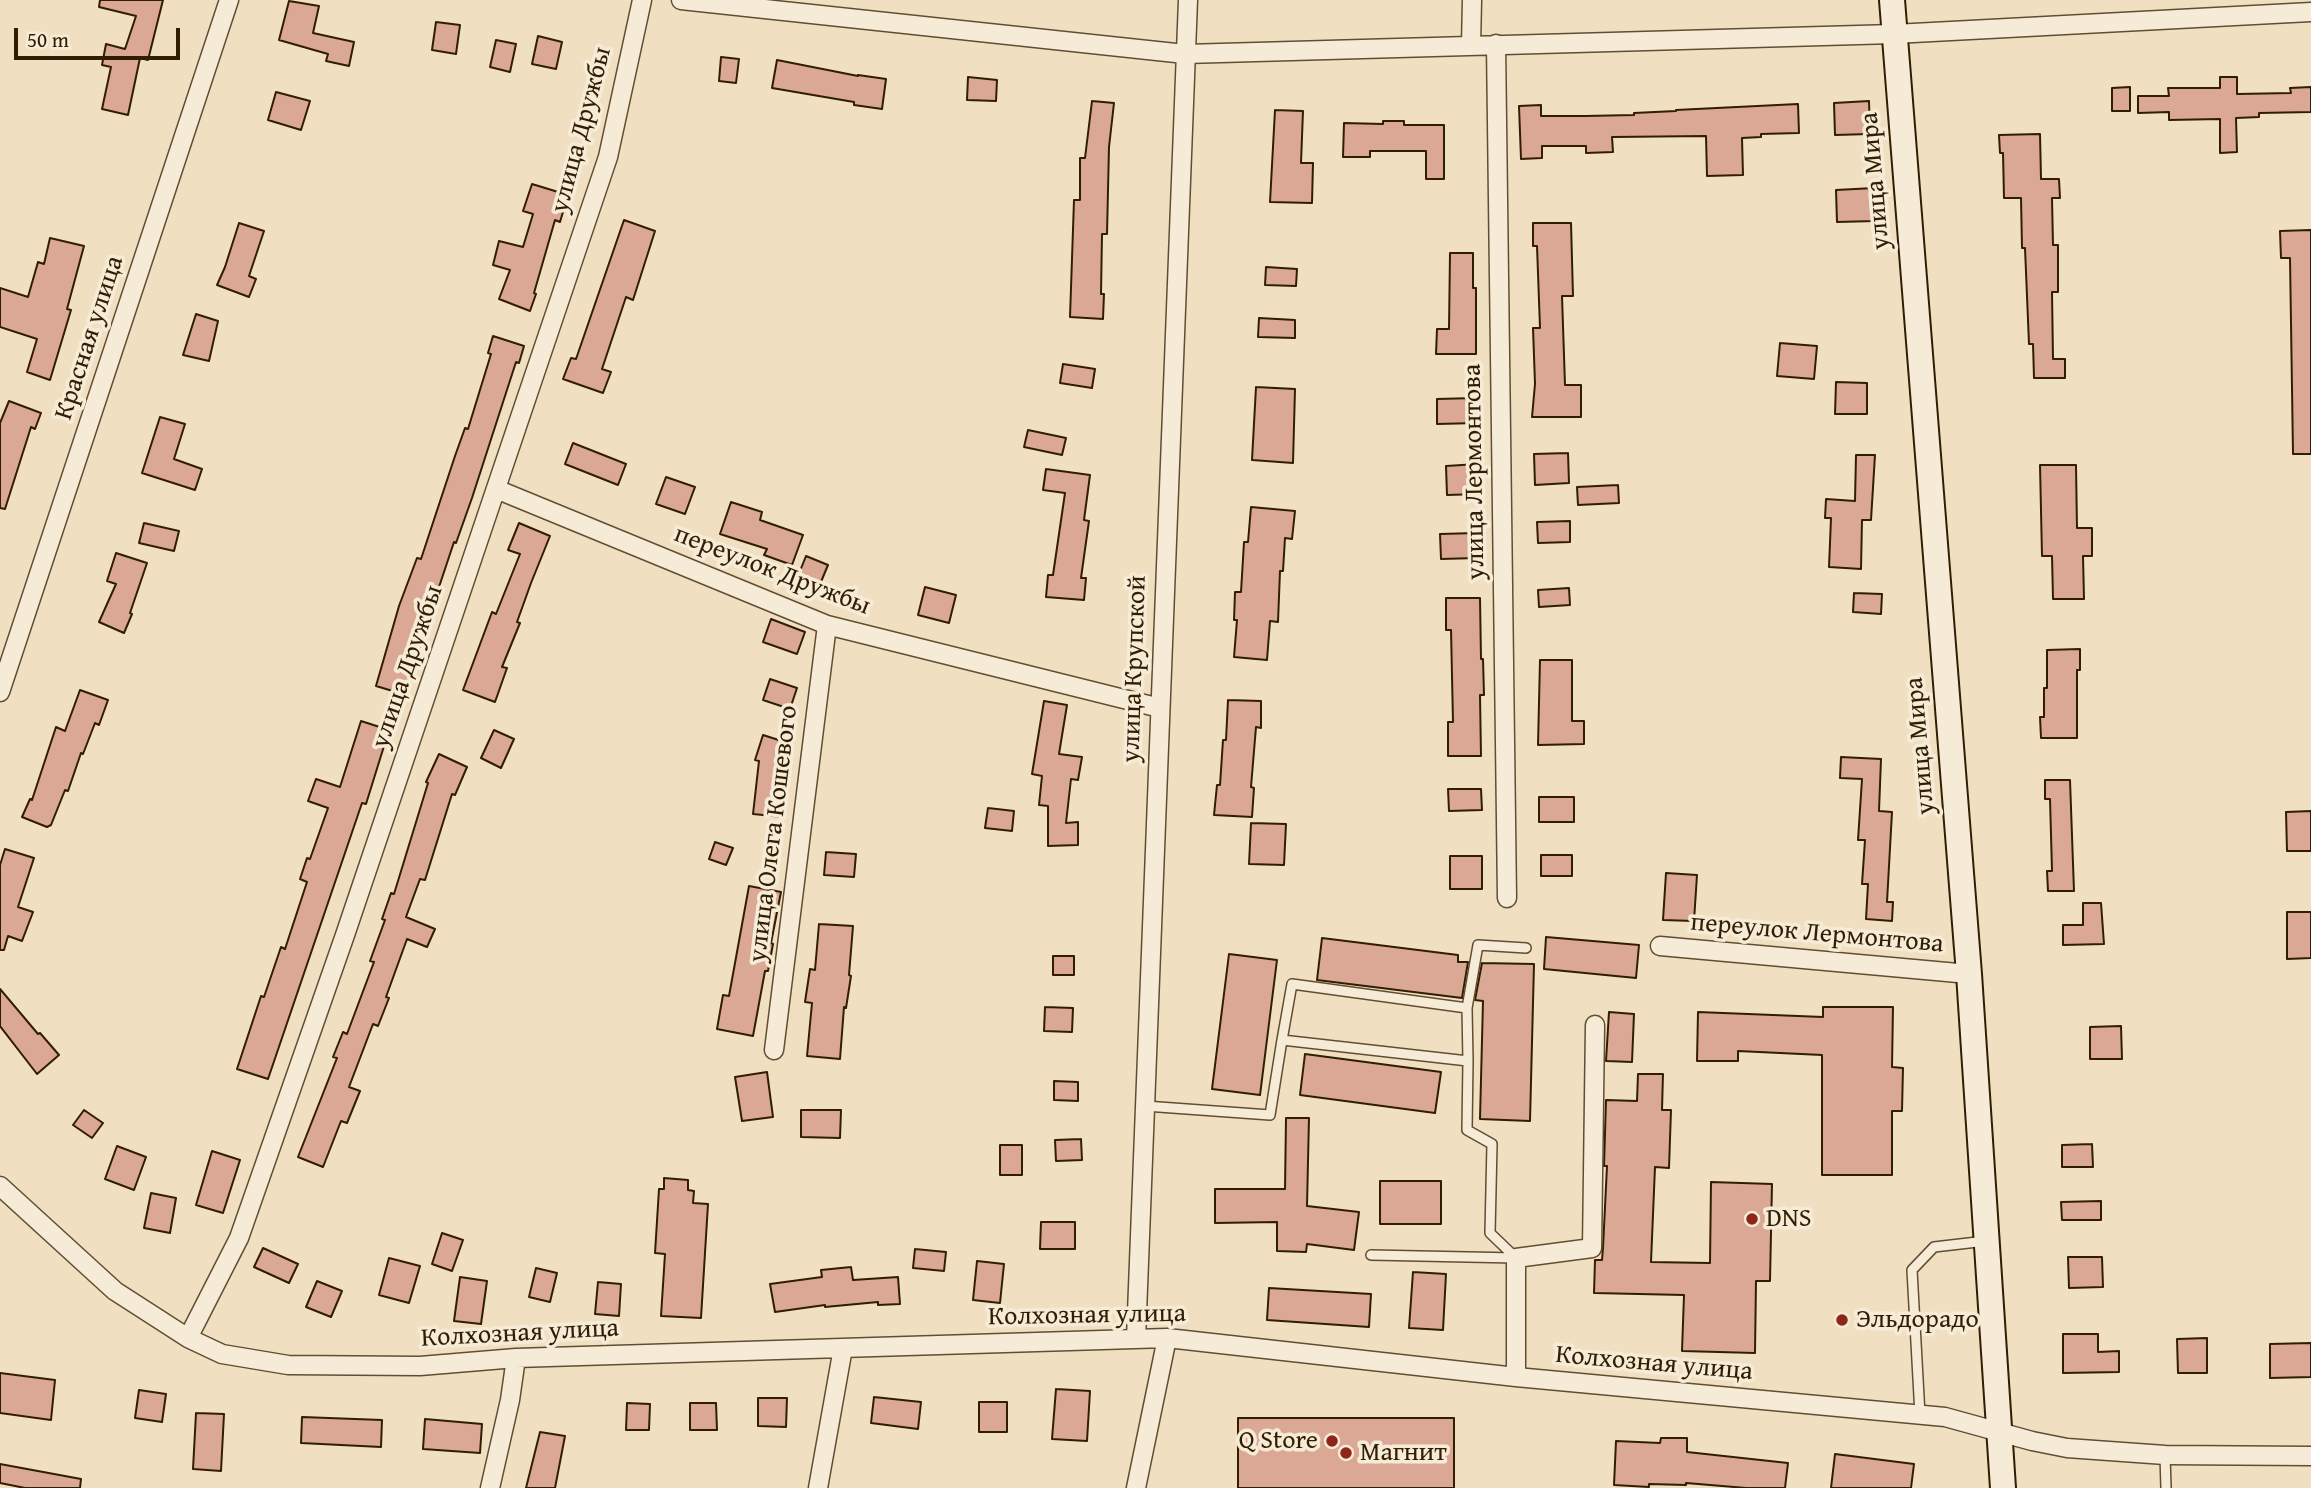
<!DOCTYPE html>
<meta charset="utf-8">
<style>
body{margin:0}
#map{position:relative;width:2311px;height:1488px;overflow:hidden;background:#f0e0c1;font-family:"Gentium Book Plus",serif}
canvas{display:block}
.scale{position:absolute;left:14px;top:28px;width:166px;height:32px;box-sizing:border-box;border:4px solid #311e02;border-top:0;padding-left:9px;font-size:21px;line-height:24px;white-space:nowrap;color:#311e02;-webkit-text-stroke:5px #f5ebd7;paint-order:stroke}
</style>
<div id="map">
<canvas width="2311" height="1488"></canvas>
<div class="scale">50 m</div>
</div>
<script>
const g = document.querySelector('canvas').getContext('2d');
g.lineJoin = 'round';
function fill(path, color) { g.fillStyle = color; g.fill(path, 'evenodd'); }
const poly = rows => new Path2D(rows.map(r => 'M' + r).join(''));
function stroke(path, color, width, dash) { g.strokeStyle = color; g.lineWidth = width; g.lineCap = dash ? 'butt' : 'round'; g.setLineDash(dash || []); g.stroke(path); }
function label(font, color, halo, rows, align = 'center') {
  g.font = font + ' "Gentium Book Plus",serif'; g.lineWidth = 7; g.setLineDash([]); g.textBaseline = 'middle'; g.strokeStyle = halo; g.fillStyle = color; for (const [text, x, y, turn = 0] of rows) {
    g.save(); g.translate(x, y); g.rotate((+turn || 0) * Math.PI / 180); g.textAlign = isNaN(turn) ? turn : align; if (halo) g.strokeText(text, 0, 0); g.fillText(text, 0, 0); g.restore();
  }
}
const building = poly([
 [100,0,163,0,148,60,140,58,128,115,102,109,111,67,102,65,106,44,125,49,136,16,99,7,100,0],
 [289,1,319,6,313,33,354,42,349,66,326,61,328,54,279,40,289,1],
 [436,22,460,25,456,54,432,50,436,22],
 [538,36,562,42,556,69,532,64,538,36],
 [496,40,516,44,510,72,490,67,496,40],
 [721,57,739,59,736,83,719,81,721,57],
 [777,60,858,76,858,75,886,79,882,109,854,105,854,102,772,88,777,60],
 [968,77,997,80,996,101,967,100,968,77],
 [2220,77,2237,77,2237,94,2291,93,2290,88,2311,87,2311,112,2259,113,2259,117,2236,118,2237,152,2220,153,2220,119,2169,120,2169,112,2138,113,2138,96,2169,96,2168,88,2220,88,2220,77],
 [2130,87,2130,111,2112,111,2112,88,2130,87],
 [276,92,310,101,301,130,268,120,276,92],
 [1092,101,1114,103,1109,147,1107,234,1102,234,1101,294,1104,294,1103,319,1070,317,1074,200,1080,200,1080,158,1085,158,1092,101],
 [1869,101,1870,134,1835,135,1834,103,1869,101],
 [1798,104,1799,133,1761,134,1761,137,1742,138,1743,175,1707,176,1706,136,1612,137,1613,152,1586,153,1586,146,1542,146,1542,158,1521,159,1519,106,1541,105,1541,116,1585,116,1634,115,1634,113,1676,111,1676,110,1798,104],
 [1275,110,1303,111,1301,163,1313,163,1312,203,1270,202,1275,110],
 [1383,121,1404,121,1404,125,1444,125,1444,179,1426,179,1426,151,1370,151,1370,157,1343,157,1344,123,1383,124,1383,121],
 [2040,134,2041,179,2059,179,2060,198,2052,198,2053,245,2058,245,2058,292,2052,292,2053,359,2065,359,2065,378,2034,378,2033,344,2029,344,2025,248,2022,248,2021,198,2004,198,2003,153,2000,153,1999,135,2040,134],
 [532,184,568,195,560,222,555,220,534,293,536,294,530,311,499,299,510,270,493,265,499,241,523,247,533,214,523,211,532,184],
 [1874,188,1875,221,1837,222,1836,190,1874,188],
 [624,220,655,231,633,300,626,297,602,369,611,372,603,393,563,379,571,358,576,359,624,220],
 [239,223,264,231,249,276,256,279,249,297,217,285,225,267,239,223],
 [1533,223,1571,223,1573,296,1562,296,1565,385,1581,385,1581,417,1532,417,1535,384,1533,328,1540,328,1537,246,1533,246,1533,223],
 [2311,230,2311,454,2293,454,2290,258,2281,258,2280,231,2311,230],
 [50,238,84,246,67,309,71,310,50,380,27,372,37,339,0,327,0,288,28,297,38,262,44,264,50,238],
 [1450,253,1473,253,1473,288,1476,288,1476,354,1436,354,1437,329,1449,329,1450,253],
 [1266,267,1297,269,1296,286,1265,285,1266,267],
 [196,314,218,321,209,361,183,355,196,314],
 [1259,318,1295,320,1295,338,1258,337,1259,318],
 [493,336,524,346,519,363,516,362,472,498,456,543,454,542,422,638,406,695,376,686,399,606,417,558,421,559,455,456,465,428,468,429,491,354,488,353,493,336],
 [1780,343,1817,346,1814,379,1777,376,1780,343],
 [1063,364,1095,369,1092,388,1060,383,1063,364],
 [1836,382,1867,383,1867,414,1835,414,1836,382],
 [1256,387,1295,389,1293,463,1252,460,1256,387],
 [1476,398,1477,423,1437,424,1437,399,1476,398],
 [9,401,41,413,35,429,31,427,5,509,0,508,0,423,9,401],
 [160,417,185,424,174,459,202,469,195,490,142,473,160,417],
 [1028,430,1066,438,1062,455,1024,447,1028,430],
 [573,443,626,464,618,485,565,464,573,443],
 [1568,453,1569,483,1535,485,1534,454,1568,453],
 [1856,455,1875,455,1871,520,1862,520,1861,569,1829,567,1831,518,1825,518,1826,499,1855,501,1856,455],
 [1478,464,1479,494,1447,495,1446,466,1478,464],
 [2040,465,2076,465,2077,528,2092,528,2092,556,2083,556,2084,599,2053,599,2052,556,2042,556,2040,465],
 [1046,469,1090,475,1084,520,1089,521,1081,578,1086,578,1084,600,1046,597,1048,575,1053,575,1065,493,1043,490,1046,469],
 [666,477,695,487,685,514,656,504,666,477],
 [1618,485,1619,503,1578,505,1577,487,1618,485],
 [731,502,762,512,760,520,803,535,792,565,764,555,767,549,720,534,731,502],
 [1251,507,1295,511,1292,539,1285,538,1283,571,1280,571,1278,622,1270,621,1267,660,1234,657,1237,620,1234,620,1235,592,1241,592,1244,542,1248,542,1251,507],
 [1570,521,1570,542,1538,543,1537,522,1570,521],
 [144,523,179,531,174,551,139,543,144,523],
 [519,523,550,536,531,583,517,622,520,623,502,667,507,668,495,702,463,690,492,612,496,614,520,554,508,550,519,523],
 [1476,533,1477,558,1441,559,1440,534,1476,533],
 [116,553,147,563,130,613,132,614,124,633,99,622,116,584,107,581,116,553],
 [806,556,828,565,818,589,796,581,806,556],
 [925,587,956,595,949,623,918,615,925,587],
 [1569,588,1570,605,1539,607,1538,590,1569,588],
 [1854,593,1882,594,1881,614,1853,612,1854,593],
 [1446,598,1480,598,1481,659,1483,659,1484,695,1480,695,1481,756,1448,756,1448,722,1453,722,1451,630,1446,630,1446,598],
 [771,619,805,632,797,654,763,642,771,619],
 [2080,649,2080,670,2077,670,2077,738,2041,738,2040,717,2044,717,2044,688,2047,688,2047,650,2080,649],
 [1540,660,1572,660,1572,721,1584,721,1584,744,1538,745,1540,660],
 [770,679,797,688,790,709,763,700,770,679],
 [80,690,108,700,99,725,95,723,83,754,81,753,68,791,65,790,51,825,47,827,22,817,30,799,32,800,56,727,65,731,80,690],
 [1228,700,1261,701,1261,728,1256,727,1251,787,1254,788,1252,817,1214,815,1217,785,1220,785,1223,740,1226,740,1228,700],
 [1044,701,1067,705,1059,754,1082,757,1078,780,1071,779,1066,823,1078,822,1078,845,1048,846,1048,806,1039,805,1042,776,1032,774,1044,701],
 [361,721,389,730,366,804,362,803,268,1079,237,1069,261,996,264,997,281,947,285,949,307,882,300,879,307,858,310,859,328,808,308,801,316,779,340,787,361,721],
 [494,730,514,739,501,768,481,758,494,730],
 [763,735,788,743,788,750,777,785,787,786,783,817,753,814,759,761,755,760,763,735],
 [439,754,467,767,455,795,452,794,425,880,420,879,406,917,435,929,427,947,407,939,386,997,389,998,378,1026,373,1024,349,1087,360,1091,347,1123,341,1121,323,1167,298,1157,337,1058,333,1057,343,1032,347,1034,374,962,370,961,385,920,382,919,391,893,394,894,428,783,426,782,439,754],
 [1841,757,1881,759,1879,811,1892,812,1887,902,1893,902,1892,921,1866,919,1868,884,1862,884,1865,840,1858,840,1862,779,1840,778,1841,757],
 [2045,780,2070,780,2074,891,2048,891,2047,871,2052,871,2050,799,2045,799,2045,780],
 [1448,789,1481,789,1482,810,1449,811,1448,789],
 [1539,797,1574,797,1574,822,1539,822,1539,797],
 [988,808,1014,811,1012,831,985,828,988,808],
 [2311,811,2311,851,2287,851,2286,812,2311,811],
 [1251,823,1286,824,1284,865,1249,864,1251,823],
 [715,842,733,848,726,865,709,859,715,842],
 [5,849,34,858,18,907,33,912,22,941,8,936,4,950,0,950,0,865,5,849],
 [826,852,856,854,854,877,824,875,826,852],
 [1541,855,1572,855,1572,876,1541,876,1541,855],
 [1450,856,1482,856,1482,889,1450,889,1450,856],
 [1666,873,1697,875,1694,921,1663,920,1666,873],
 [749,886,781,892,771,943,773,944,768,971,765,971,753,1036,717,1029,723,995,729,996,749,886],
 [2083,903,2101,903,2104,944,2063,945,2063,925,2083,925,2083,903],
 [2287,912,2311,912,2311,958,2287,959,2287,912],
 [819,924,853,926,849,975,851,976,846,1008,844,1007,840,1059,807,1056,812,1003,805,1002,810,969,815,970,819,924],
 [1546,937,1639,945,1636,978,1544,969,1546,937],
 [1322,938,1458,955,1458,962,1468,962,1462,998,1317,980,1322,938],
 [1229,954,1277,960,1260,1095,1212,1089,1229,954],
 [1053,956,1074,956,1074,975,1053,975,1053,956],
 [1482,963,1534,964,1530,1121,1480,1119,1483,1001,1475,1000,1482,963],
 [0,989,38,1034,40,1033,59,1055,37,1074,0,1026,0,989],
 [1045,1007,1073,1008,1072,1032,1044,1031,1045,1007],
 [1823,1007,1893,1007,1892,1067,1903,1068,1902,1111,1892,1111,1892,1175,1822,1175,1822,1055,1738,1051,1738,1061,1697,1061,1698,1012,1823,1017,1823,1007],
 [1609,1012,1634,1014,1632,1062,1606,1061,1609,1012],
 [2121,1026,2122,1059,2090,1059,2090,1027,2121,1026],
 [1305,1054,1441,1072,1435,1113,1300,1095,1305,1054],
 [767,1072,773,1117,742,1121,735,1077,767,1072],
 [1638,1074,1663,1074,1662,1110,1671,1110,1669,1168,1655,1167,1651,1262,1710,1263,1711,1182,1772,1184,1770,1281,1756,1281,1755,1353,1682,1351,1684,1295,1594,1293,1595,1260,1602,1260,1603,1248,1607,1166,1604,1166,1606,1100,1637,1101,1638,1074],
 [1054,1081,1078,1082,1078,1101,1054,1100,1054,1081],
 [84,1110,103,1123,92,1138,73,1125,84,1110],
 [801,1110,841,1110,840,1138,801,1137,801,1110],
 [1286,1118,1309,1118,1307,1206,1359,1212,1354,1250,1307,1244,1306,1252,1277,1251,1277,1222,1215,1223,1215,1189,1285,1189,1286,1118],
 [1081,1139,1082,1160,1056,1161,1055,1140,1081,1139],
 [2092,1144,2093,1167,2062,1167,2062,1145,2092,1144],
 [1000,1145,1022,1145,1022,1175,1000,1175,1000,1145],
 [117,1146,146,1157,134,1190,105,1179,117,1146],
 [212,1151,240,1160,223,1213,196,1205,212,1151],
 [664,1178,688,1180,688,1190,694,1191,693,1203,708,1204,701,1318,661,1316,665,1254,655,1253,659,1189,664,1189,664,1178],
 [1380,1181,1441,1181,1441,1224,1380,1224,1380,1181],
 [151,1193,176,1198,170,1233,144,1228,151,1193],
 [2101,1201,2101,1220,2062,1220,2061,1202,2101,1201],
 [1041,1222,1075,1222,1075,1249,1040,1249,1041,1222],
 [442,1233,463,1240,452,1271,432,1264,442,1233],
 [263,1248,298,1264,289,1283,254,1267,263,1248],
 [915,1249,946,1252,944,1271,913,1268,915,1249],
 [2068,1257,2102,1257,2103,1287,2069,1288,2068,1257],
 [389,1258,420,1266,409,1303,379,1295,389,1258],
 [977,1261,1004,1264,1000,1303,973,1300,977,1261],
 [851,1267,853,1280,898,1277,900,1304,878,1305,878,1302,825,1307,825,1305,775,1312,770,1284,822,1277,821,1270,851,1267],
 [536,1268,557,1273,550,1302,529,1297,536,1268],
 [1413,1272,1446,1274,1443,1330,1409,1328,1413,1272],
 [460,1277,487,1281,481,1324,454,1321,460,1277],
 [317,1281,342,1291,331,1317,306,1307,317,1281],
 [598,1282,621,1284,619,1316,595,1314,598,1282],
 [1269,1288,1371,1294,1369,1327,1267,1320,1269,1288],
 [2063,1334,2098,1334,2098,1352,2119,1351,2119,1372,2063,1373,2063,1334],
 [2207,1338,2207,1373,2178,1373,2177,1339,2207,1338],
 [2311,1343,2311,1377,2270,1378,2270,1344,2311,1343],
 [0,1373,55,1380,51,1420,0,1413,0,1373],
 [1056,1389,1090,1391,1087,1441,1052,1439,1056,1389],
 [139,1390,166,1394,162,1422,135,1418,139,1390],
 [874,1397,921,1402,918,1429,871,1423,874,1397],
 [758,1398,787,1398,786,1427,758,1426,758,1398],
 [979,1402,1007,1402,1007,1432,979,1432,979,1402],
 [627,1403,650,1404,649,1430,626,1430,627,1403],
 [690,1403,716,1403,717,1430,690,1430,690,1403],
 [196,1413,224,1414,221,1471,193,1469,196,1413],
 [302,1417,382,1420,381,1447,301,1443,302,1417],
 [1238,1418,1454,1418,1454,1488,1238,1488,1238,1418],
 [425,1419,482,1424,480,1453,423,1449,425,1419],
 [540,1432,565,1436,555,1488,526,1488,540,1432],
 [1661,1438,1687,1438,1687,1452,1788,1463,1785,1488,1746,1488,1686,1483,1686,1485,1649,1484,1649,1487,1614,1485,1616,1441,1660,1443,1661,1438],
 [1835,1454,1914,1464,1911,1488,1831,1488,1835,1454],
 [0,1464,81,1479,80,1488,25,1488,0,1483,0,1464]
]);
fill(building, '#dba895');
stroke(building, '#311e02', 2);
const service = poly([
 [1467,1008,1478,945,1526,948],
 [1282,1040,1292,984,1467,1008,1468,1061],
 [1145,1106,1270,1115,1282,1040,1468,1061,1467,1130,1492,1144,1490,1233,1516,1258,1371,1255],
 [1920,1415,1912,1270,1934,1247,1986,1241],
 [2165,1455,2166,1488]
]);
const minor = poly([
 [681,0,1185,54,1894,34,2311,12],
 [1496,44,1507,898],
 [1471,45,1472,0],
 [496,489,827,625,1160,708],
 [0,692,229,0],
 [1660,946,1969,974],
 [774,1050,827,625],
 [0,1186,115,1291,188,1338,222,1354,288,1365,420,1366,516,1358,1167,1338,1516,1377,1945,1417,2032,1441,2067,1448,2165,1455,2311,1456],
 [188,1338,239,1238,345,935,608,157,642,0],
 [1136,1339,1188,0],
 [1516,1377,1516,1258,1592,1248,1595,1025],
 [490,1488,510,1400,516,1358],
 [818,1488,843,1348],
 [1136,1488,1167,1338]
]);
const secondary = poly([
 [1892,0,1969,974,2003,1488]
]);
stroke(service, '#614e32', 12);
stroke(minor, '#614e32', 21);
stroke(secondary, '#311e02', 28);
stroke(service, '#f5ebd7', 9);
stroke(minor, '#f5ebd7', 18);
stroke(secondary, '#f5ebd7', 24);
for (const [x, y, r, color] of [
 [1752,1219,7,"#8f2418"],
 [1842,1320,7,"#8f2418"],
 [1332,1441,7,"#8f2418"],
 [1346,1453,7,"#8f2418"]
]) { const dot = new Path2D(); dot.arc(x, y, r, 0, 2 * Math.PI); g.fillStyle = color; g.fill(dot); stroke(dot, '#f5ebd7', 2.5); }
label('26px', '#311e02', '#f5ebd7', [
 ["улица Дружбы",582,130,-75],
 ["улица Мира",1876,181,-95],
 ["Красная улица",90,338,-72],
 ["улица Лермонтова",1475,472,-91],
 ["переулок Дружбы",772,571,21],
 ["улица Дружбы",408,667,-71],
 ["улица Крупской",1135,669,-88],
 ["улица Мира",1921,746,-95],
 ["улица Олега Кошевого",774,834,-83],
 ["переулок Лермонтова",1817,934,5],
 ["Колхозная улица",1087,1316,-1],
 ["Колхозная улица",520,1334,-3],
 ["Колхозная улица",1654,1364,5]
]);
label('26px', '#311e02', '#f5ebd7', [
 ["DNS",1766,1219],
 ["Эльдорадо",1856,1320],
 ["Q Store",1318,1441,"right"],
 ["Магнит",1360,1453]
], 'left');
</script>
